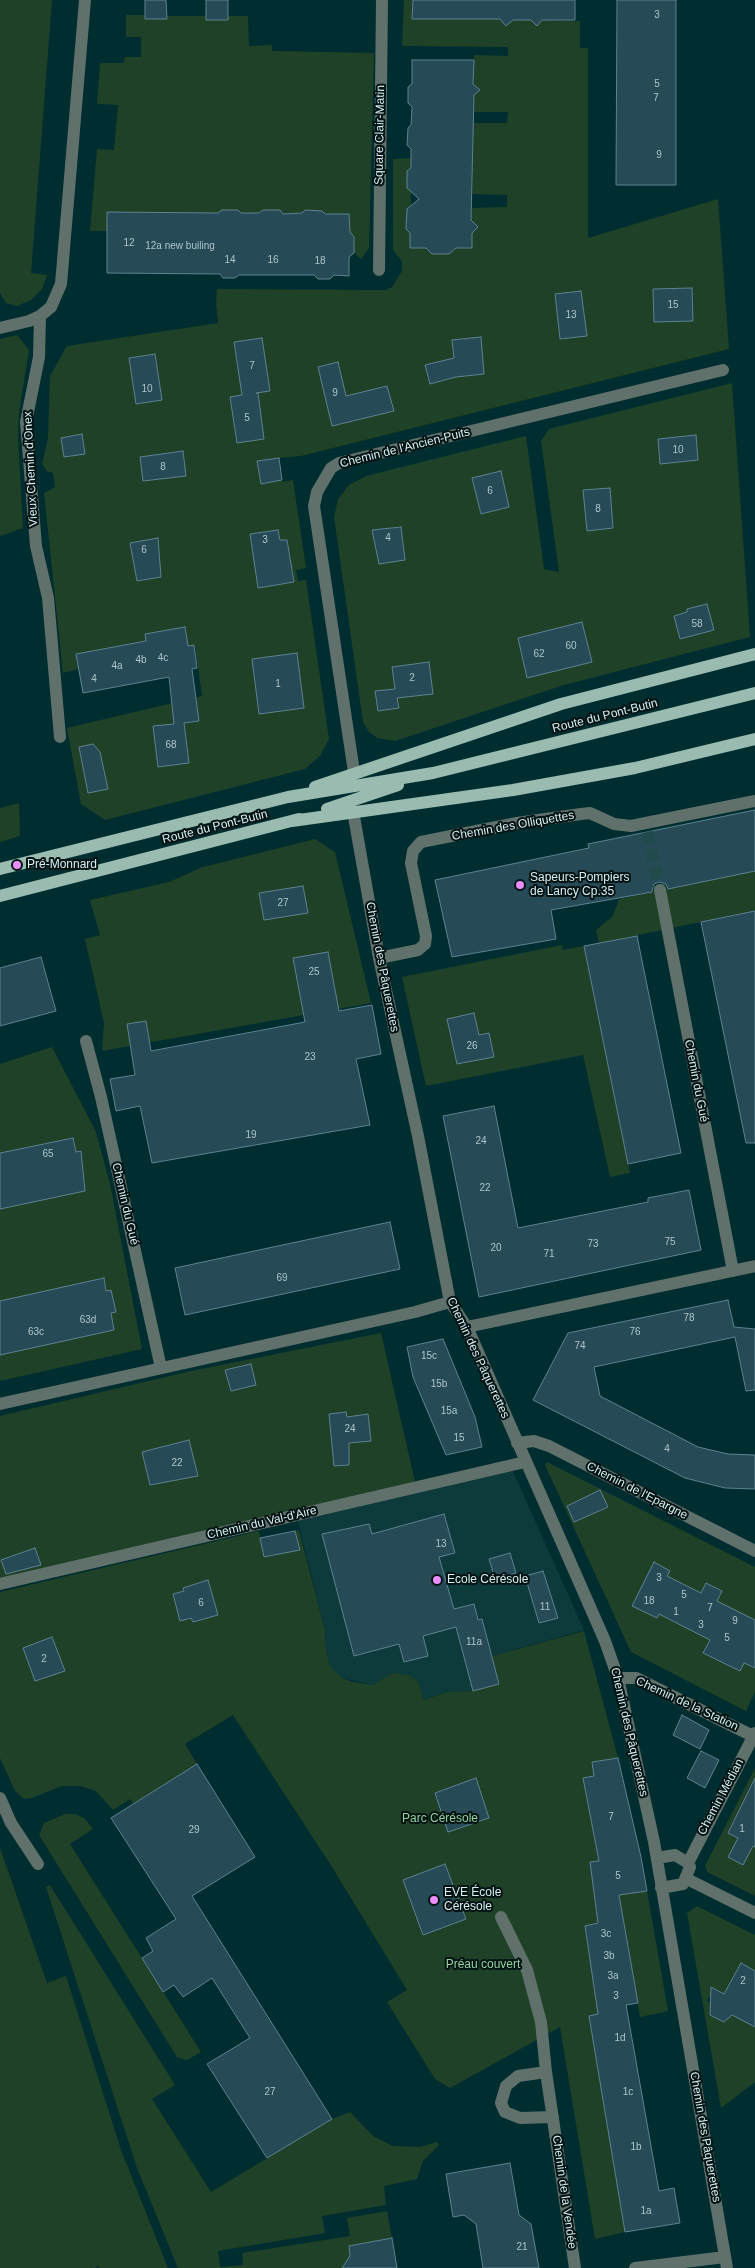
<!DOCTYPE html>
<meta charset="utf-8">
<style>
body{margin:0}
canvas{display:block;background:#002d2f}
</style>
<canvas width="755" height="2268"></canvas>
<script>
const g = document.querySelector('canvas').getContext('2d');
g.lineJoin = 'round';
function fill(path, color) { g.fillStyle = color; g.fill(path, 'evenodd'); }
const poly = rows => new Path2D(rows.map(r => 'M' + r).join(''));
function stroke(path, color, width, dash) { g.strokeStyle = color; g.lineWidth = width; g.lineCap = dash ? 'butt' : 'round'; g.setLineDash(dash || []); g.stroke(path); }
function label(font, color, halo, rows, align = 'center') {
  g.font = font + ' Helvetica,sans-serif'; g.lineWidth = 4; g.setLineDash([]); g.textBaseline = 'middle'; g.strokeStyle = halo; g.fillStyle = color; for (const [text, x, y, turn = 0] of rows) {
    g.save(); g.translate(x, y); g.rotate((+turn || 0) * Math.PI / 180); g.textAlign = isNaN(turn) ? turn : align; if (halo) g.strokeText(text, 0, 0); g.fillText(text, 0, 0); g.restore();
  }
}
fill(poly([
 [512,1469,584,1630,492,1656,499,1684,473,1691,447,1692,424,1700,418,1681,392,1673,373,1685,342,1678,330,1666,326,1651,325,1631,298,1521]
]), '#0d3a3b');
fill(poly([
 [0,0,52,0,31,273,47,275,42,289,31,300,17,306,6,303,0,293],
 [404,0,413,0,413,19,500,19,504,23,513,20,531,20,539,23,542,20,580,21,580,48,588,48,588,238,718,199,729,349,301,456,279,458,282,482,293,480,306,568,296,570,298,581,306,580,329,739,320,756,305,769,105,820,81,804,67,728,202,696,195,645,188,646,185,628,146,641,76,654,79,669,63,673,44,493,55,487,53,473,47,471,42,464,48,438,50,376,67,346,218,323,216,304,217,289,386,290,392,287,402,271,402,261,393,250,393,159,411,158,411,168,407,171,407,188,411,191,411,206,407,209,406,229,429,248,432,254,449,254,453,248,471,248,472,233,475,224,471,220,472,208,507,207,507,195,472,194,473,123,507,123,508,112,473,112,473,96,477,92,473,84,474,55,508,56,508,47,402,46],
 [126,15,145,15,145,19,167,19,167,16,248,16,249,46,272,45,272,51,374,53,369,248,361,259,354,253,347,233,349,214,325,214,322,211,283,214,241,213,238,210,222,210,218,213,107,231,90,231,97,149,114,150,118,105,97,104,100,63,124,63,125,57,141,57,141,37,126,37],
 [17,335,29,350,19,412,18,436,23,528,0,536,0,339],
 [732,383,750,637,564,685,395,741,377,738,369,732,363,722,334,517,338,499,349,485,366,476,526,436,544,569,559,572,541,441,549,429],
 [19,803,20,836,0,842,0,808],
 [315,839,335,852,371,1003,102,1051,104,1023,85,939,100,935,90,900,169,882,203,867],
 [755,871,755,915,754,911,599,943,596,930,613,916,619,899],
 [562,945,563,950,584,946,630,1173,610,1177,583,1055,426,1086,402,977],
 [52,1047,96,1132,110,1184,142,1349,0,1381,0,1064],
 [381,1333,415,1482,0,1579,0,1416,191,1371],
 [547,1462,755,1567,755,1692,746,1711,631,1652,545,1465],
 [299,1530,325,1631,326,1651,330,1666,342,1678,353,1682,373,1685,392,1673,409,1675,418,1681,424,1700,447,1692,473,1691,499,1684,492,1656,584,1631,618,1758,592,1762,594,1776,583,1778,627,1894,647,1891,668,2011,640,2017,623,1919,585,1926,598,2014,589,2016,625,2232,595,2239,560,2027,450,2088,435,2079,387,2002,407,1990,332,1867,233,1715,185,1744,197,1764,133,1804,130,1799,113,1810,96,1791,80,1786,62,1786,32,1798,24,1799,15,1791,0,1758,0,1592,259,1531,264,1557,279,1554,300,1549,295,1531],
 [755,1768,755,1896,707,1872,705,1866],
 [65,1814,75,1814,84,1818,93,1829,70,1844,201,2052,187,2060,177,2057,39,1835,44,1823],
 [0,1848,47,1983,66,1976,121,2150,168,2268,100,2268,97,2266,95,2268,0,2268],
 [50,1885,175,2085,152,2099,211,2192,332,2119,350,2112,373,2136,393,2146,420,2147,437,2142,439,2145,423,2161,417,2179,384,2186,386,2205,322,2216,325,2233,218,2251,220,2267,243,2265,242,2253,350,2236,347,2218,387,2211,392,2238,349,2246,350,2256,342,2268,178,2268,137,2168,46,1887],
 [697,1906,755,1935,755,1971,741,1963,725,1994,714,1988,707,2001,713,2004,710,2015,724,2022,730,2014,755,2027,755,2082,721,2108,687,1913]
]), '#1f4127');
const building = poly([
 [145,0,166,0,167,19,145,19,145,0],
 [206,0,228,0,228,20,206,20,206,0],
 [413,0,575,0,575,20,542,20,537,26,531,20,513,20,506,26,500,19,412,19,413,0],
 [617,0,676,0,676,185,616,185,617,0],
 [412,60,474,60,473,84,480,90,474,95,471,220,478,227,472,233,472,248,456,248,449,254,432,254,426,248,410,248,410,233,406,229,407,209,419,199,407,188,407,171,411,168,411,149,407,145,408,128,411,125,412,107,408,103,408,87,412,84,412,60],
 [222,210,238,210,241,213,259,213,263,210,280,210,283,214,302,213,305,210,322,211,325,214,349,214,350,232,354,237,354,253,349,257,349,276,334,275,330,279,318,279,314,275,239,275,235,278,223,278,220,274,107,273,107,212,218,213,222,210],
 [692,288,693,321,654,322,653,289,692,288],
 [581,291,587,336,560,339,555,294,581,291],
 [481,337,484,374,456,377,430,384,425,365,454,358,452,340,481,337],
 [262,338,270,391,256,393,258,393,264,439,237,443,230,397,242,395,234,342,262,338],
 [155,354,162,400,136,404,129,358,155,354],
 [338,362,346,396,387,386,394,411,332,426,318,367,338,362],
 [82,434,85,454,64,457,61,438,82,434],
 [696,435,698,460,660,464,658,439,696,435],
 [183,451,186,476,143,481,140,457,183,451],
 [279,458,282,480,261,484,257,461,279,458],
 [501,471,509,507,481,514,472,478,501,471],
 [610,488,613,528,587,531,583,490,610,488],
 [401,527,405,560,379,564,372,530,401,527],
 [278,530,280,540,287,540,294,582,258,588,250,534,278,530],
 [158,538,161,577,137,581,130,543,158,538],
 [707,604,714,630,680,639,674,616,687,612,687,609,707,604],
 [582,622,592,662,527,678,518,638,582,622],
 [185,627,188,646,194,645,197,668,192,669,199,721,184,723,189,763,158,767,153,726,174,724,169,677,83,693,76,654,146,641,145,634,185,627],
 [297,653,304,708,259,714,252,659,297,653],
 [429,662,433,694,397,698,399,708,378,711,375,691,395,689,392,667,429,662],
 [93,744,100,752,108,789,88,793,79,747,93,744],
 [755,810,755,871,668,889,666,884,659,882,654,884,652,892,551,910,556,939,452,957,435,880,589,848,588,844,755,810],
 [303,886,308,913,264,920,259,893,303,886],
 [755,911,755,1143,746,1143,701,922,755,911],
 [637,936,681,1153,628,1164,584,946,637,936],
 [328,952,339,1011,372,1005,381,1054,356,1059,370,1125,152,1163,140,1106,116,1111,110,1079,135,1075,127,1024,146,1021,151,1051,305,1022,293,958,328,952],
 [41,957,56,1011,0,1026,0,968,41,957],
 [474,1013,479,1035,489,1033,494,1057,457,1064,447,1019,474,1013],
 [494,1106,518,1228,648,1202,648,1198,689,1190,701,1250,479,1297,443,1116,494,1106],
 [73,1138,76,1152,81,1151,85,1191,0,1209,0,1153,73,1138],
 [390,1222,400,1269,185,1315,175,1268,390,1222],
 [104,1278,106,1291,111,1290,116,1312,111,1313,114,1330,0,1355,0,1301,104,1278],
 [728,1300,734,1327,755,1329,755,1390,746,1391,735,1337,594,1367,600,1396,698,1447,728,1454,755,1455,755,1489,725,1488,685,1478,533,1400,568,1333,728,1300],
 [443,1339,475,1417,482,1447,446,1455,413,1377,407,1347,443,1339],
 [251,1364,256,1385,231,1391,225,1370,251,1364],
 [346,1412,347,1417,368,1414,371,1441,349,1443,349,1465,334,1466,329,1414,346,1412],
 [189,1440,198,1476,150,1485,142,1452,189,1440],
 [600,1490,608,1507,574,1522,567,1506,600,1490],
 [444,1514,455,1553,439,1557,454,1609,474,1604,478,1620,482,1619,499,1684,473,1691,456,1627,423,1636,428,1656,404,1662,399,1644,354,1656,322,1534,369,1524,372,1534,444,1514],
 [295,1531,300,1550,264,1557,260,1538,295,1531],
 [35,1548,41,1565,6,1574,1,1560,35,1548],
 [510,1553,516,1573,495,1579,489,1559,510,1553],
 [654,1562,670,1571,667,1576,701,1593,706,1583,722,1591,717,1601,755,1620,755,1668,744,1663,740,1671,703,1653,710,1640,659,1614,657,1618,632,1606,654,1562],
 [543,1571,558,1618,539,1623,525,1576,543,1571],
 [208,1580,218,1615,193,1622,191,1618,180,1621,173,1594,184,1591,183,1588,208,1580],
 [52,1637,65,1671,35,1681,23,1648,52,1637],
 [682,1715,709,1730,700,1749,673,1735,682,1715],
 [701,1751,719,1760,705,1788,687,1778,701,1751],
 [618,1758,641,1857,647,1891,619,1895,638,2003,626,2005,659,2191,674,2188,680,2223,625,2232,589,2016,598,2014,585,1926,598,1923,590,1862,599,1861,583,1778,594,1776,592,1762,618,1758],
 [197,1764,255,1857,192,1896,332,2119,267,2158,207,2064,250,2038,212,1978,183,1997,174,1985,163,1992,142,1958,153,1951,146,1938,176,1919,111,1818,197,1764],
 [476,1778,489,1818,448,1832,435,1793,476,1778],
 [755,1778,755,1847,753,1846,743,1865,728,1857,738,1838,728,1833,755,1778],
 [445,1864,466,1919,423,1935,403,1880,445,1864],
 [741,1963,755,1971,755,2027,732,2015,724,2022,710,2015,711,1987,724,1994,741,1963],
 [510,2163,519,2215,531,2224,539,2268,483,2268,476,2224,464,2215,453,2217,446,2174,510,2163],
 [392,2238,397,2268,342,2268,350,2256,349,2246,392,2238]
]);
fill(building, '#264b57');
stroke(building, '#5d8291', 1);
stroke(poly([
 [647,832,660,890]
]), '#204a4c', 12, [12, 6]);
stroke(poly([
 [379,270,382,0],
 [40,316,39,357,26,422,36,546,48,598,60,737],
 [0,328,29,321,40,316,51,307,61,284,85,0],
 [354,772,314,506,317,492,331,468,339,463,723,370],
 [353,811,379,958,418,1136,450,1302,467,1327,605,1641,618,1678,654,1842,727,2268],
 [660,890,733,1271],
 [379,958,418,950,425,944,426,936,411,863,413,851,421,842,517,823,581,814,590,813,614,824,631,826,755,801],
 [86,1041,101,1097,161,1368],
 [467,1327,755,1266],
 [0,1404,415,1312,450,1302],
 [517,1443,534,1441,549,1446,755,1551],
 [0,1584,525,1462],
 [618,1678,636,1678,755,1737],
 [0,1798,11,1823,38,1864],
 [657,1858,675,1855,688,1863,690,1867,683,1884,661,1888],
 [688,1863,755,1733],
 [687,1879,755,1913],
 [501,1917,527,1970,541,2022,546,2072,575,2268],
 [546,2072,518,2076,506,2086,501,2103,505,2112,520,2118,553,2117],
 [635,2268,725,2257]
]), '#60706b', 12);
stroke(poly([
 [315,787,561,704,755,654],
 [327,809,398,785],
 [292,821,513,790,635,768,755,739],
 [0,869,288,797,433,773,755,693],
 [0,896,299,819]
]), '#99bbb0', 12);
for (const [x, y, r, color] of [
 [17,865,5,"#ea8dfd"],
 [520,885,5,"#ea8dfd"],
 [437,1580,5,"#ea8dfd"],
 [434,1900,5,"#ea8dfd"]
]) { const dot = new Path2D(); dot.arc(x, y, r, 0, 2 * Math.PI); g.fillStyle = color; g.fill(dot); stroke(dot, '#031213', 2); }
label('10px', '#acc5c9', null, [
 ["3",657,15],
 ["5",657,84],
 ["7",656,98],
 ["9",659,155],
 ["12",129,243],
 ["12a new builing",180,246],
 ["14",230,260],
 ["16",273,260],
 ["18",320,261],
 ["15",673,305],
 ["13",571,315],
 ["7",252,366],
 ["10",147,389],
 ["9",335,393],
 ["5",247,418],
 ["10",678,450],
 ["8",163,467],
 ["6",490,491],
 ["8",598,509],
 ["4",388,538],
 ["3",265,540],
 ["6",144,550],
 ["58",697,624],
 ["60",571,646],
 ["62",539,654],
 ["4c",163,658],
 ["4b",141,660],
 ["4a",117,666],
 ["2",412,678],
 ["4",94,679],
 ["1",278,684],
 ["68",171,745],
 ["27",283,903],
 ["25",314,972],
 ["26",472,1046],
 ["23",310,1057],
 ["19",251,1135],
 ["24",481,1141],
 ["65",48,1154],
 ["22",485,1188],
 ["75",670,1242],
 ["73",593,1244],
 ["20",496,1248],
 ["71",549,1254],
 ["69",282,1278],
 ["78",689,1318],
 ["63d",88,1320],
 ["63c",36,1332],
 ["76",635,1332],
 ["74",580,1346],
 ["15c",429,1356],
 ["15b",439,1384],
 ["15a",449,1411],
 ["24",350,1429],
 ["15",459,1438],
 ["4",667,1449],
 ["22",177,1463],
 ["13",441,1544],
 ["3",659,1578],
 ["5",684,1595],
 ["18",649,1601],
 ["6",201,1603],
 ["11",545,1607],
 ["7",710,1608],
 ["1",676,1612],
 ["9",735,1621],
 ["3",701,1625],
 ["5",727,1638],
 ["11a",474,1642],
 ["2",44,1659],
 ["7",611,1817],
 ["1",742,1829],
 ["29",194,1830],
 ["5",618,1876],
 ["3c",606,1934],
 ["3b",609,1956],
 ["3a",613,1976],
 ["2",743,1981],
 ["3",616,1996],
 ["1d",620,2038],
 ["27",270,2092],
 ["1c",628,2092],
 ["1b",636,2147],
 ["1a",646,2211],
 ["21",522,2247]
]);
label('12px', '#d8eeef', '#031213', [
 ["Square Clair-Matin",380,135,-89],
 ["Chemin de l'Ancien-Puits",405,448,-14],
 ["Vieux Chemin d'Onex",31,469,-93],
 ["Route du Pont-Butin",605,716,-14],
 ["Chemin des Olliquettes",513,826,-10],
 ["Route du Pont-Butin",215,827,-14],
 ["Chemin des Pâquerettes",382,967,79],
 ["Chemin du Gué",696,1081,79],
 ["Chemin du Gué",125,1204,77],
 ["Chemin des Pâquerettes",478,1358,65],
 ["Chemin de l'Epargne",637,1491,27],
 ["Chemin du Val-d'Aire",262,1523,-13],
 ["Chemin de la Station",687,1704,25],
 ["Chemin des Pâquerettes",629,1732,77],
 ["Chemin Médian",721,1797,-62],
 ["Chemin des Pâquerettes",705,2137,80],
 ["Chemin de la Vendée",564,2192,82]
]);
label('12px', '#d8eeef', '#031213', [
 ["Pré-Monnard",27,865],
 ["Sapeurs-Pompiers",530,878],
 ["de Lancy Cp.35",530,892],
 ["Ecole Cérésole",447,1580],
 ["EVE École",444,1893],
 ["Cérésole",444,1907]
], 'left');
label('12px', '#90d49e', '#031213', [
 ["Parc Cérésole",440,1819],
 ["Préau couvert",483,1965]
]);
</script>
